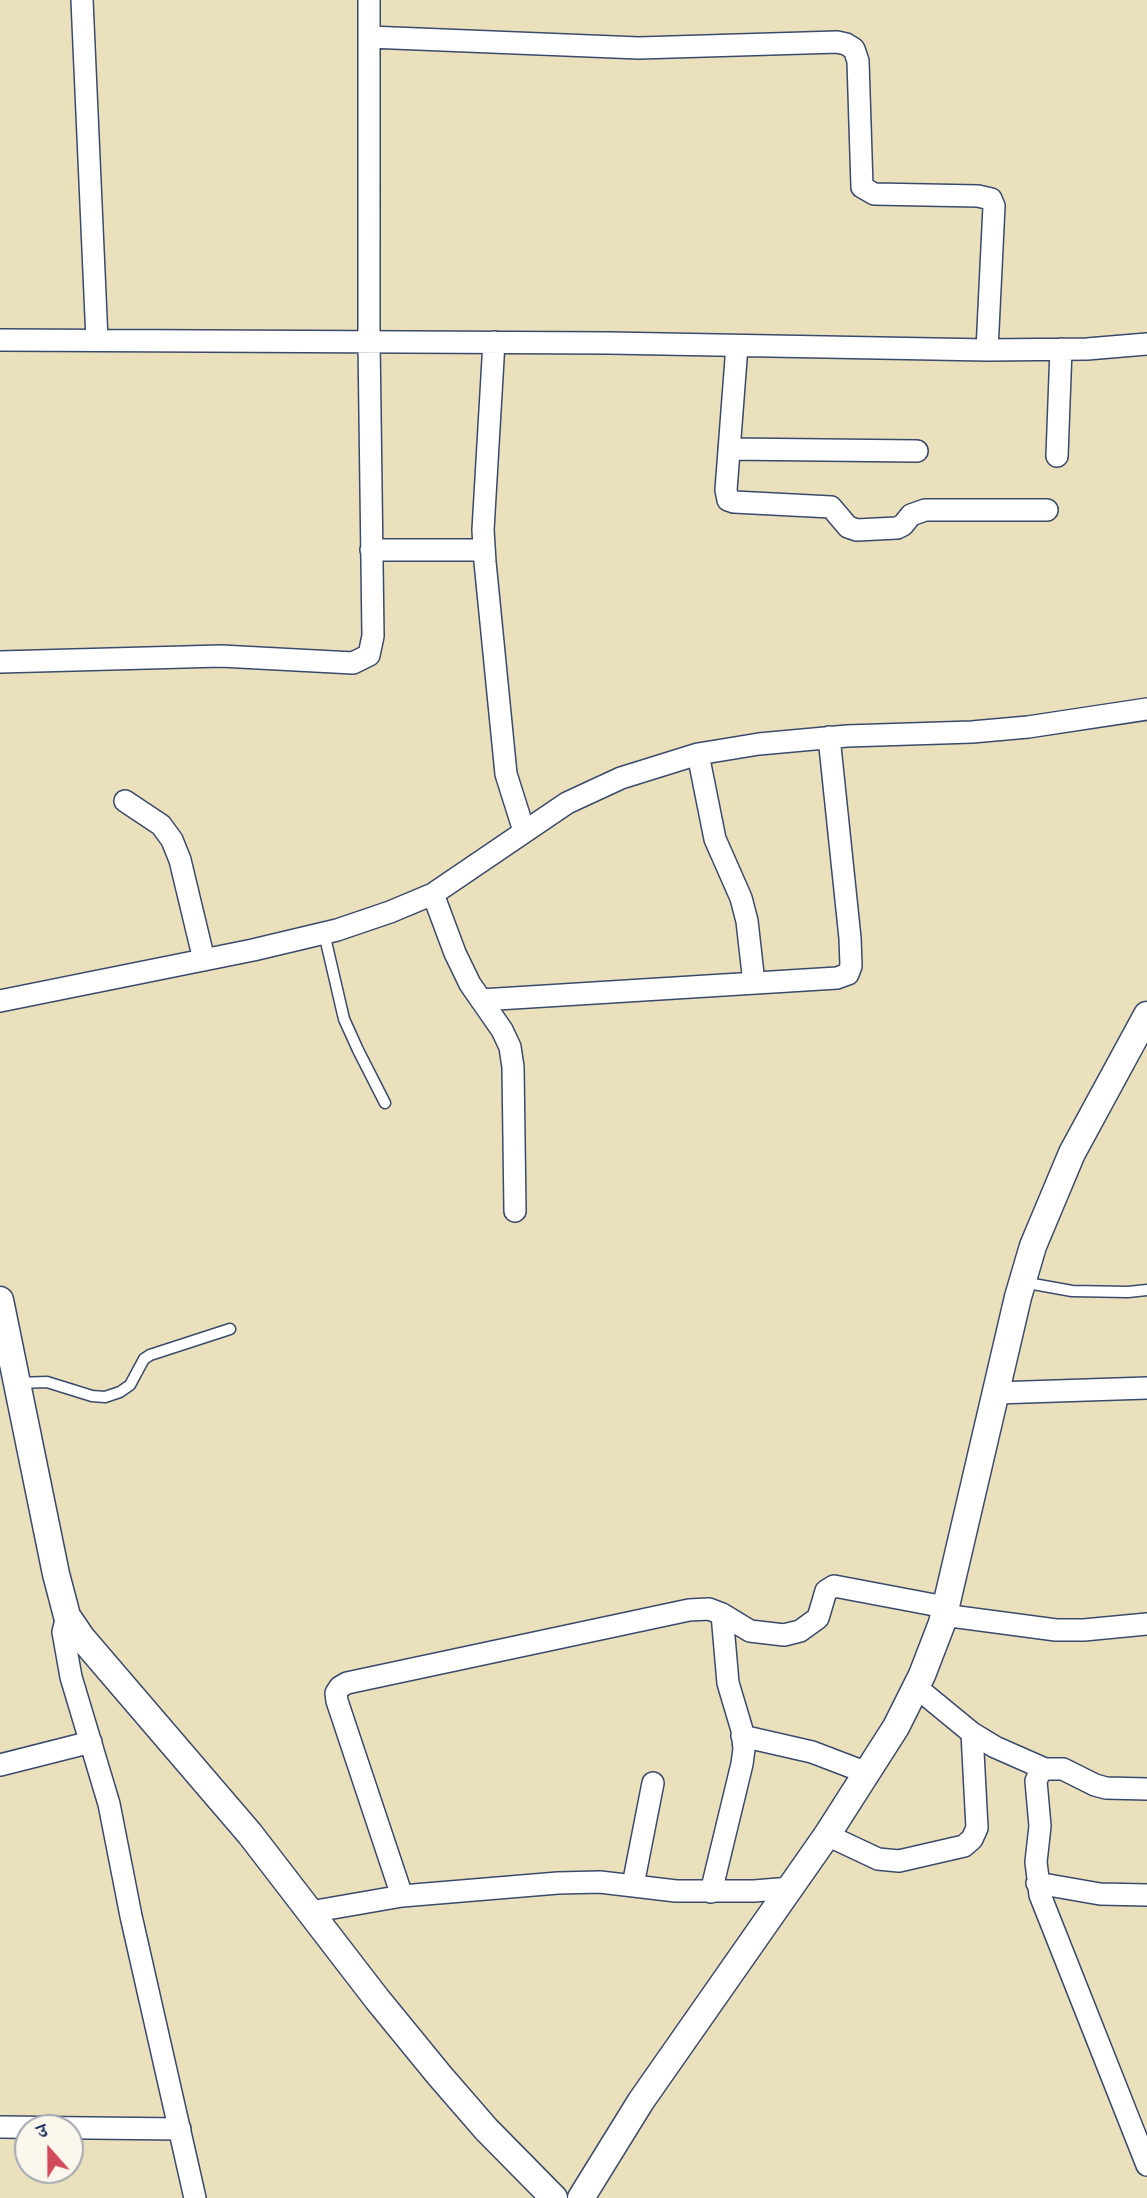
<!DOCTYPE html>
<meta charset="utf-8">
<style>
body{margin:0}
#map{position:relative;width:1147px;height:2198px;overflow:hidden;background:#eae0bc;font-family:"EB Garamond","Noto Serif Devanagari",serif}
canvas{display:block}
.north{position:absolute;left:14px;top:2114px;width:70px;height:70px;box-sizing:border-box;background:#fbf7ec;border:2px solid #a1a7b3;border-radius:50%;rotate:339deg;font-size:19px;font-weight:700;line-height:28px;text-align:center;color:#1b2f5e}
.north::after{content:'';display:block;margin:auto;width:24px;height:32px;background:#d1495b;clip-path:polygon(50% 0,100% 100%,50% 72%,0 100%)}
</style>
<div id="map">
<canvas width="1147" height="2198"></canvas>
<div class="north">उ</div>
</div>
<script>
const g = document.querySelector('canvas').getContext('2d');
g.lineJoin = 'round';
const poly = rows => new Path2D(rows.map(r => 'M' + r).join(''));
function stroke(path, color, width, dash) { g.strokeStyle = color; g.lineWidth = width; g.lineCap = dash ? 'butt' : 'round'; g.setLineDash(dash || []); g.stroke(path); }
const service = poly([
 [324,933,344,1019,358,1050,385,1103],
 [1022,1282,1072,1291,1128,1292,1147,1290],
 [17,1383,47,1382,92,1396,105,1397,120,1392,130,1385,144,1359,150,1355,230,1329]
]);
const minor = poly([
 [82,0,97,340],
 [369,37,639,48,837,42,846,44,854,49,858,61,862,187,874,194,978,196,991,199,994,206,987,350],
 [0,340,609,343,987,350,1087,349,1147,344],
 [494,342,483,530,485,562,506,774,524,831],
 [737,346,726,490,728,500,734,502,831,507,848,527,857,530,897,528,903,525,911,515,925,510,1047,510],
 [729,449,917,451],
 [1057,456,1061,349],
 [371,550,484,550],
 [0,662,221,656,353,663,369,655,373,636,369,341,369,0],
 [698,754,715,839,741,898,747,921,754,983],
 [125,801,161,825,172,840,180,860,204,960],
 [433,894,455,953,470,984,502,1030,510,1047,513,1067,515,1211],
 [481,1000,837,978,848,974,851,966,850,938,829,737],
 [0,1001,253,950,337,930,390,912,433,894,567,803,621,778,698,754,759,744,847,736,972,732,1028,727,1147,709],
 [996,1393,1147,1388],
 [943,1615,1056,1630,1084,1630,1147,1624],
 [67,1616,63,1632,71,1677,109,1804,131,1916,195,2198],
 [916,1687,972,1733,995,1747,1045,1769],
 [742,1736,812,1752,867,1773],
 [0,1765,91,1742],
 [1147,1789,1106,1788,1095,1785,1063,1769,1045,1769,1039,1774,1036,1781,1040,1826,1036,1862,1040,1895,1147,2165],
 [827,1835,878,1859,899,1861,964,1846,972,1839,977,1828,972,1733],
 [1037,1883,1100,1894,1147,1895],
 [633,1885,653,1783],
 [711,1892,742,1764,744,1749,742,1730,728,1683,722,1614],
 [402,1896,337,1701,336,1693,340,1687,347,1683,689,1610,709,1609,722,1614,750,1631,784,1635,800,1631,818,1618,826,1591,834,1586,945,1607],
 [310,1912,402,1896,558,1883,600,1882,676,1891,754,1891,791,1888],
 [0,2127,180,2129]
]);
const tertiary = poly([
 [0,1300,56,1574,67,1616,82,1638,250,1834,377,1999,440,2076,486,2129,554,2198],
 [581,2198,641,2101,827,1835,896,1727,922,1675,942,1623,1018,1297,1033,1246,1072,1153,1147,1015]
]);
stroke(service, '#3a4a6c', 13);
stroke(minor, '#3a4a6c', 24);
stroke(tertiary, '#3a4a6c', 29);
stroke(service, '#fff', 10);
stroke(minor, '#fff', 21);
stroke(tertiary, '#fff', 26);
</script>
